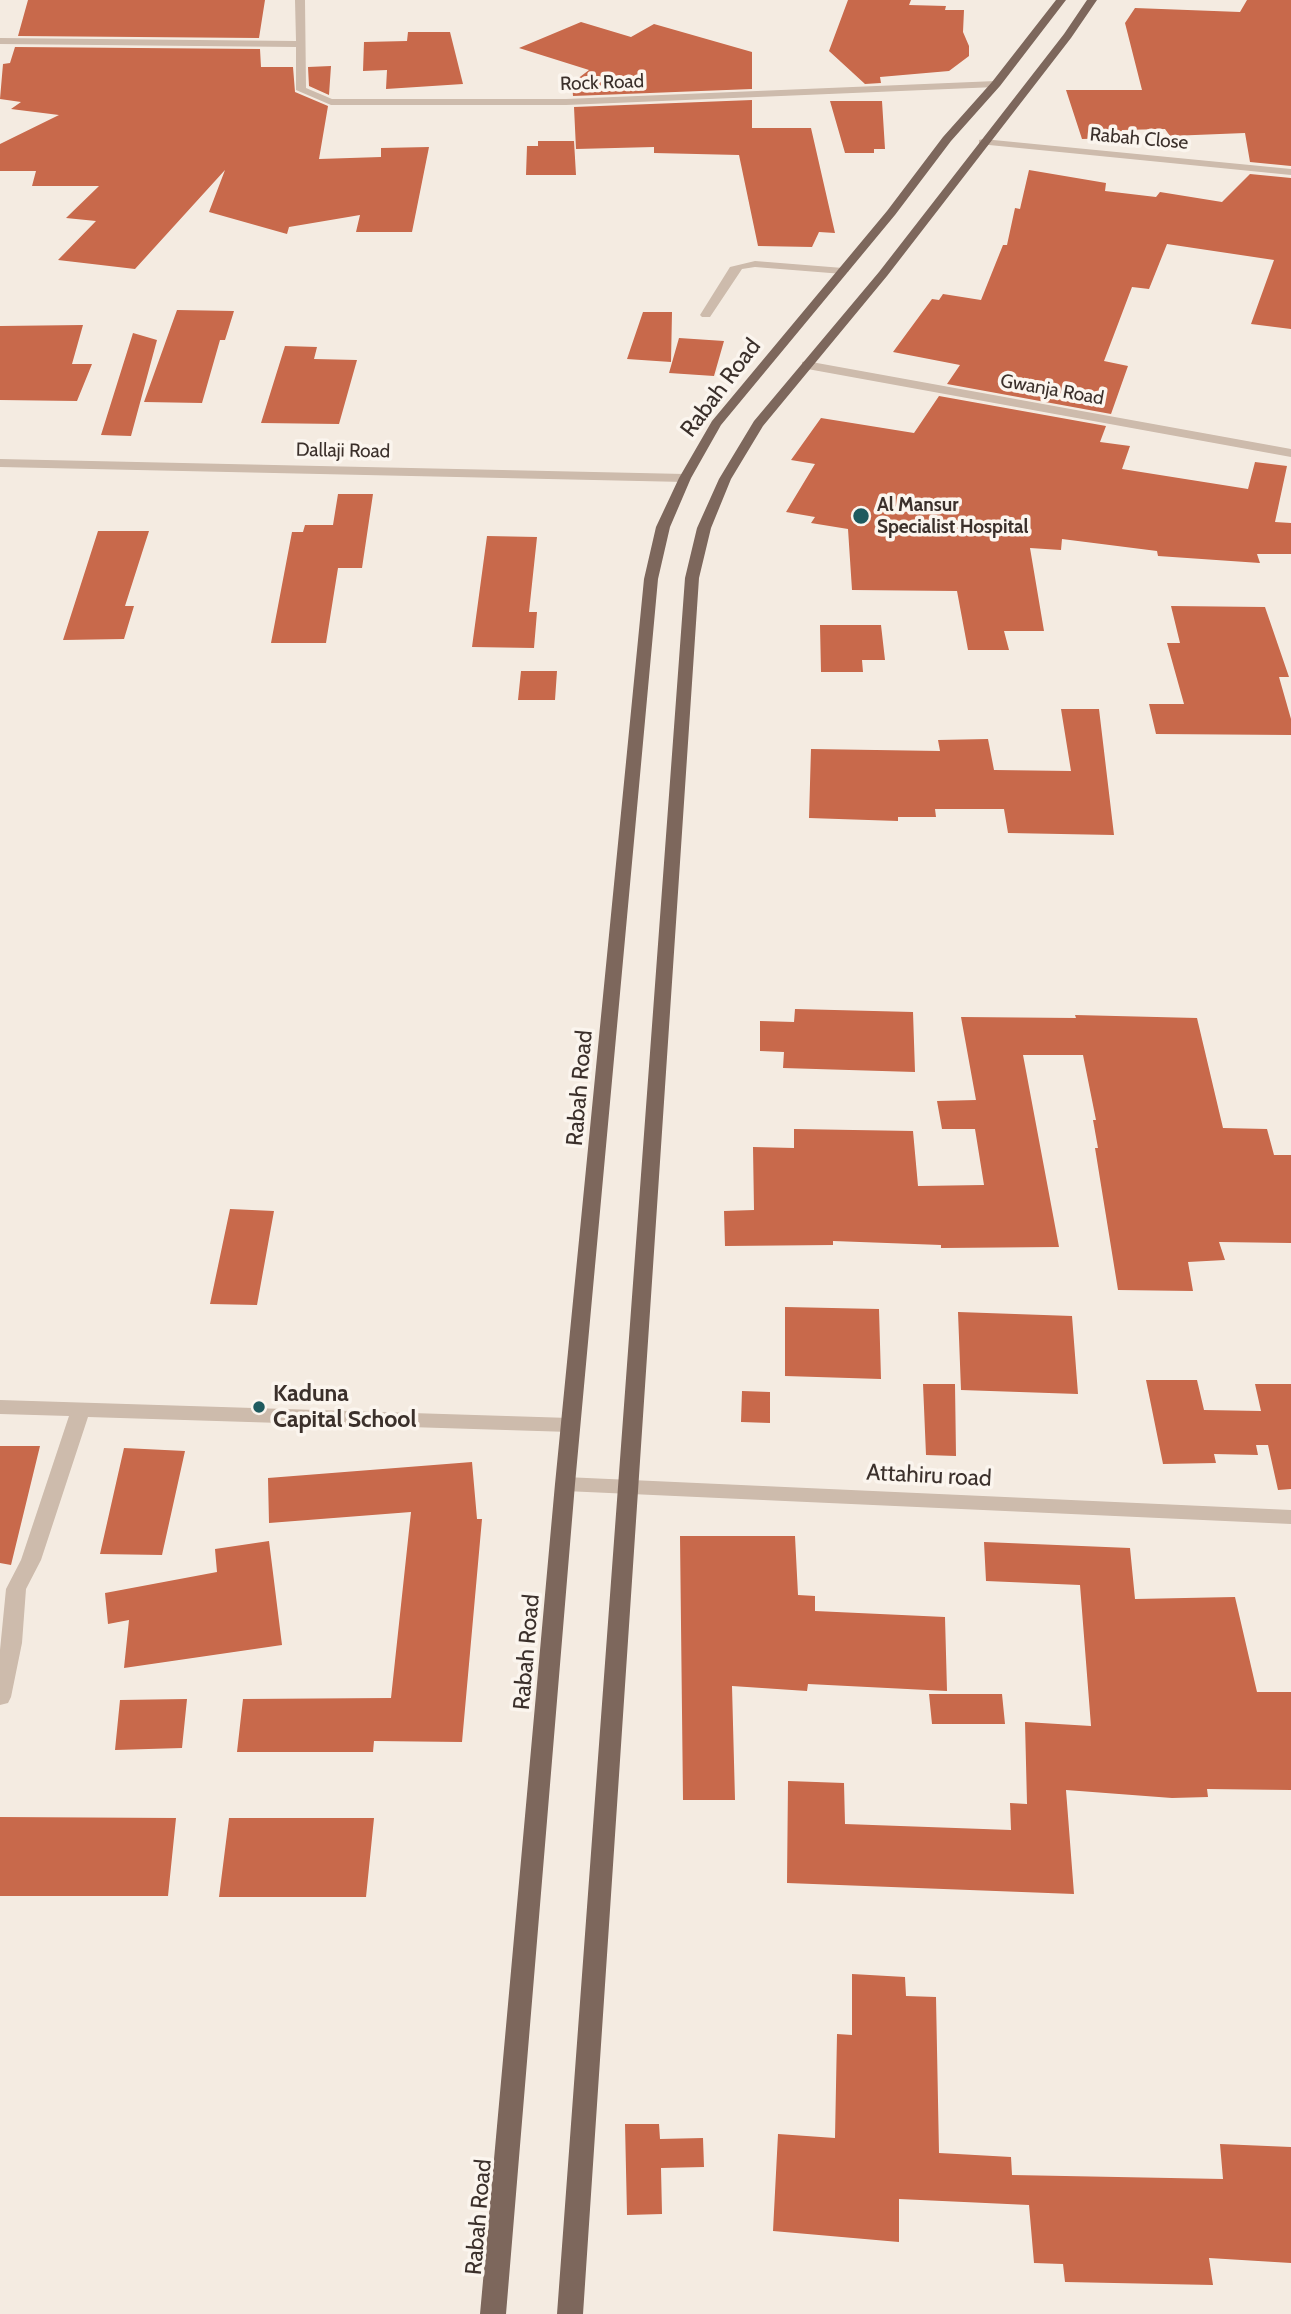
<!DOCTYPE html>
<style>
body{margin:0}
canvas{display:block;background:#f4ebe1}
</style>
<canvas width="1291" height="2314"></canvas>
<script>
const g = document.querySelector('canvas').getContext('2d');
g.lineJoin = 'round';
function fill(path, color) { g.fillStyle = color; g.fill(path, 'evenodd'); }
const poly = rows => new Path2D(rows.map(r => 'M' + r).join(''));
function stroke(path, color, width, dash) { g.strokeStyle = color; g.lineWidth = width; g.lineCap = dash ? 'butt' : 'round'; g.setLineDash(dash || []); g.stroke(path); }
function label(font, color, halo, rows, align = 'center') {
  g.font = font + ' Cabin,sans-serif'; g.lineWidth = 7; g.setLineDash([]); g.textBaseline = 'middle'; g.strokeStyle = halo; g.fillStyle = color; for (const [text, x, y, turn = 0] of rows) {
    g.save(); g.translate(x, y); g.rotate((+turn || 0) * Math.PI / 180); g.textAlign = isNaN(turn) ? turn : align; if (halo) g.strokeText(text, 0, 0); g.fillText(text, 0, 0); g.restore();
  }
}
fill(poly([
 [28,0,265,0,259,38,18,36],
 [848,0,911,0,909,5,946,6,945,10,964,10,963,32,969,46,969,56,949,71,880,77,881,83,865,84,829,51],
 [1247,0,1291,0,1291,166,1250,162,1245,133,1170,136,1165,129,1122,130,1119,138,1082,139,1066,90,1142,90,1125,23,1135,8,1240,12],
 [581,22,631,37,654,24,752,52,752,89,573,96,572,83,589,70,519,48],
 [408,32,450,32,463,84,386,89,387,70,363,71,364,42,407,41],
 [15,47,260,49,261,67,293,67,295,92,328,106,319,159,381,157,381,148,429,147,412,232,356,232,360,215,289,227,287,234,209,212,225,170,135,269,58,260,96,221,66,218,99,186,32,186,36,171,0,171,0,144,59,115,11,109,21,102,0,99,3,64,10,63],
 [331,66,329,95,309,86,308,67],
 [752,100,752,128,811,128,835,233,819,232,812,247,758,246,739,155,654,153,654,147,576,149,574,107],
 [830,101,882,101,885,149,874,149,874,153,845,153],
 [538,141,574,141,576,175,526,175,527,146,538,146],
 [1029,170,1106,183,1105,191,1156,197,1160,192,1222,202,1250,174,1291,178,1291,329,1251,324,1274,260,1167,244,1149,289,1132,287,1104,361,1128,366,1111,414,947,384,960,365,893,352,932,299,939,300,943,294,981,300,1003,245,1007,245,1015,208,1020,209],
 [177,310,234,311,225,340,220,340,202,403,144,402],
 [643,312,672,312,671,362,627,359],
 [83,325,72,364,92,364,77,401,0,400,0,326],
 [133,333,157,340,131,436,101,435],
 [679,338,724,341,714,376,669,373],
 [285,346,317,347,314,359,357,360,339,424,261,423],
 [939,396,1106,426,1100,442,1130,446,1122,469,1248,489,1255,462,1287,466,1275,522,1291,523,1291,554,1257,554,1260,563,1158,556,1157,551,1062,539,1061,550,1030,548,1044,631,1004,631,1009,650,968,650,957,591,852,590,848,529,811,523,815,517,786,512,815,464,791,460,821,418,914,433],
 [338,494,373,494,362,568,338,568,326,643,271,643,292,532,303,532,305,525,333,525],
 [98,531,149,531,125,606,134,606,124,639,63,640],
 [487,536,537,537,529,612,537,612,534,648,472,647],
 [1171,606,1265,607,1289,677,1279,677,1291,719,1291,735,1156,734,1149,704,1184,704,1167,643,1180,643],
 [820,625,881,625,885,660,862,660,863,672,821,672],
 [521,671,557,671,555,700,518,700],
 [1061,709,1099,709,1114,835,1008,833,1004,809,935,809,936,817,898,817,898,821,809,818,811,749,940,751,938,740,988,739,994,770,1071,771],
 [795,1009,913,1012,915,1072,783,1068,784,1052,760,1051,760,1021,794,1022],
 [1075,1015,1197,1018,1223,1128,1267,1129,1274,1155,1291,1155,1291,1243,1219,1242,1225,1260,1188,1262,1193,1291,1118,1290,1095,1148,1098,1148,1093,1120,1096,1120,1083,1055,1023,1055,1059,1247,941,1248,941,1245,833,1241,833,1245,725,1246,724,1211,754,1210,753,1147,794,1148,794,1129,913,1131,918,1186,984,1185,975,1129,942,1129,937,1101,976,1100,961,1017,1076,1018],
 [230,1209,274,1211,257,1305,210,1304],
 [785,1307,879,1309,881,1379,785,1376],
 [958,1312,1072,1316,1078,1394,961,1390],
 [1146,1380,1197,1380,1204,1410,1261,1411,1255,1384,1291,1384,1291,1489,1278,1490,1268,1445,1256,1445,1258,1455,1214,1454,1216,1463,1163,1464],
 [923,1384,955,1384,956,1456,926,1455],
 [742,1391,770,1392,770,1423,741,1422],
 [0,1446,40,1446,11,1565,0,1563],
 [124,1448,185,1451,162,1555,100,1554],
 [472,1462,477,1519,482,1519,462,1742,374,1741,373,1752,237,1752,243,1699,391,1698,411,1512,269,1523,268,1478],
 [680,1536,795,1536,798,1595,815,1596,815,1611,945,1617,947,1691,808,1684,807,1691,732,1686,735,1800,683,1800],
 [269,1541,282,1645,124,1668,129,1620,108,1624,105,1593,217,1572,215,1549],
 [984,1542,1130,1548,1135,1599,1235,1597,1257,1692,1291,1692,1291,1790,1207,1789,1208,1797,1172,1798,1066,1790,1074,1894,787,1883,788,1781,844,1783,845,1824,1011,1830,1010,1803,1027,1804,1025,1722,1091,1726,1080,1585,986,1581],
 [929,1694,1002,1694,1005,1724,932,1724],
 [187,1699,182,1748,115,1750,120,1700],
 [0,1817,176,1818,168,1896,0,1896],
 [229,1818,374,1818,366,1897,219,1897],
 [852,1974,905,1977,906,1996,936,1997,939,2153,1011,2157,1012,2175,1223,2179,1220,2144,1291,2147,1291,2263,1209,2258,1213,2285,1065,2282,1063,2264,1034,2263,1029,2205,899,2199,899,2242,773,2231,778,2134,835,2138,837,2034,852,2035],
 [625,2124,659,2124,660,2139,703,2138,704,2167,661,2168,662,2214,627,2215]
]), '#c8694b');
fill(poly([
 [295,0,305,0,306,88,332,99,566,99,996,81,1001,84,996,87,566,105,331,105,296,90,296,47,0,44,0,38,296,41,295,0],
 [983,139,1291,169,1291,175,979,144,979,140,983,139],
 [755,261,843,268,849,271,843,274,755,267,742,269,710,317,702,317,700,315,730,267,755,261],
 [806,361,1291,449,1291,457,802,368,802,362,806,361],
 [0,459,685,474,691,478,685,482,0,467,0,459],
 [0,1400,570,1418,577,1420,580,1425,577,1430,570,1432,88,1417,41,1560,26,1589,22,1643,11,1697,8,1703,0,1705,0,1650,6,1589,21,1560,69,1416,0,1414,0,1400],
 [565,1477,1291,1510,1291,1524,565,1491,558,1489,555,1484,558,1479,565,1477]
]), '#cdbbac');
fill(poly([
 [1056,0,1066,0,1000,86,951,141,895,215,721,425,691,478,670,527,658,579,575,1484,506,2314,480,2314,555,1484,644,579,656,527,679,478,712,421,887,211,943,137,992,82,1056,0],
 [1087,0,1097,0,1071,38,887,276,763,426,731,479,711,528,699,578,583,2314,557,2314,685,578,697,528,719,479,754,421,879,272,1064,34,1087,0]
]), '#7d675c');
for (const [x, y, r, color] of [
 [861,516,9,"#1f5a5e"],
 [259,1407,7,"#1f5a5e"]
]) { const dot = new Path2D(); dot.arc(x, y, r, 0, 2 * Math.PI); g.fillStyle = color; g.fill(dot); stroke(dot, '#fbf5ee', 2.5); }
label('19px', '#3b302b', '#fbf5ee', [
 ["Rock Road",602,83,-2],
 ["Rabah Close",1139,139,5],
 ["Gwanja Road",1052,390,10],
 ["Dallaji Road",343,451,1]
]);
label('bold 19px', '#3b302b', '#fbf5ee', [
 ["Al Mansur",877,505],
 ["Specialist Hospital",877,527]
], 'left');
label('23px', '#3b302b', '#fbf5ee', [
 ["Rabah Road",721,388,-53],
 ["Rabah Road",580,1088,-85],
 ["Attahiru road",929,1476,3],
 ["Rabah Road",527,1652,-85],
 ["Rabah Road",479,2217,-85]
]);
label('bold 23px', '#3b302b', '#fbf5ee', [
 ["Kaduna",273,1394],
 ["Capital School",273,1420]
], 'left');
</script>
